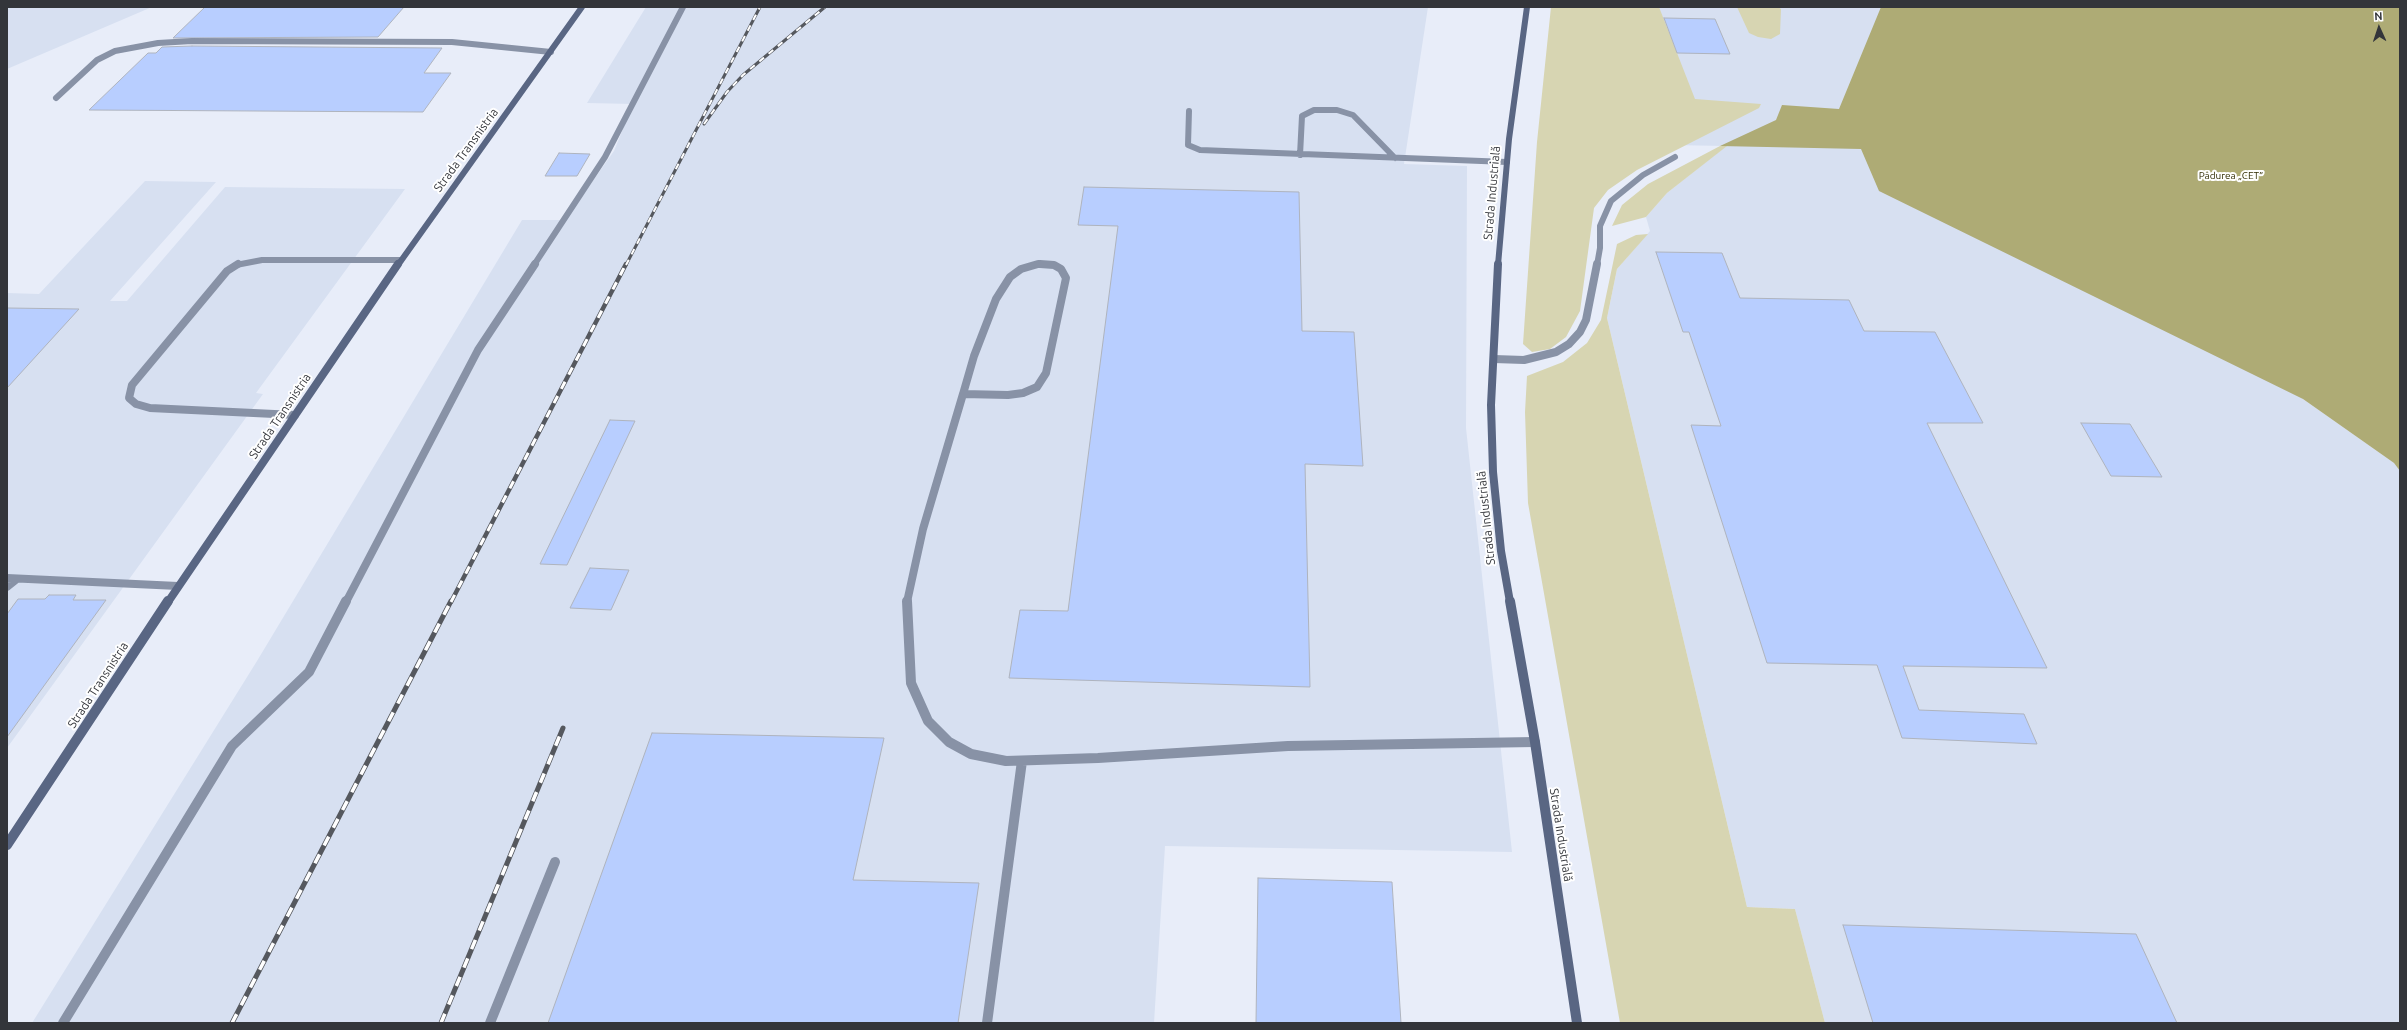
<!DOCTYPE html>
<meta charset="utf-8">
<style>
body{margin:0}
#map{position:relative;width:2407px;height:1030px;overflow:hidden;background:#e8edf9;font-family:Ubuntu,sans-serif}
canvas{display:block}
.frame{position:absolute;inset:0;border:8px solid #33353a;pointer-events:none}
.north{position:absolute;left:2359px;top:8px;width:40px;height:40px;-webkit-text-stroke:3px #fff;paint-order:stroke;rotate:357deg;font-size:11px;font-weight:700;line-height:16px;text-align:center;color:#33353a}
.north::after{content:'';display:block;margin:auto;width:14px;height:18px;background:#33353a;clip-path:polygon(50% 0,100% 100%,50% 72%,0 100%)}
</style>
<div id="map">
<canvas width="2407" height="1030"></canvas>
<div class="frame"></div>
<div class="north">N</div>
</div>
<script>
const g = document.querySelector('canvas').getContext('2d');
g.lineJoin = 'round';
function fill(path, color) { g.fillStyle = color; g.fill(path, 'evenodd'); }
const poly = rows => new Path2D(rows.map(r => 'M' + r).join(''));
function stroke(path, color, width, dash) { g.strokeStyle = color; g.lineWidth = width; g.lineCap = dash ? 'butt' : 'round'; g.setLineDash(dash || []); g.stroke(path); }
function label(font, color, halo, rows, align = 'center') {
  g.font = font + ' Ubuntu,sans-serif'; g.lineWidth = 4; g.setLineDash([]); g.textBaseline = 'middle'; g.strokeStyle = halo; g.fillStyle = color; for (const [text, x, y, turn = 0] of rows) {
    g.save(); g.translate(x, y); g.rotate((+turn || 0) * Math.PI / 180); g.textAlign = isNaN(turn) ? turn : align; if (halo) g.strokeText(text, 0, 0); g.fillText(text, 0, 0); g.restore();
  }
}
fill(poly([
 [7,7,152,7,7,69],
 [646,7,1428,7,1404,164,1467,166,1466,428,1512,852,1165,846,1154,1023,32,1023,257,661,522,220,565,220,614,151,633,104,587,103],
 [1572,7,1905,7,2303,399,2394,463,2400,471,2400,1023,1825,1023,1795,909,1747,907,1607,318,1617,269,1650,231,1646,217,1667,193,1726,146,1559,143],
 [145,181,216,182,110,301,127,301,225,187,405,189,256,393,263,394,7,748,7,293,39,294]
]), '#d7e0f1');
fill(poly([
 [1551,7,1659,7,1695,99,1761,104,1759,108,1637,170,1608,190,1594,208,1580,311,1566,337,1550,349,1532,352,1523,344,1537,142],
 [1737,7,1778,7,1781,9,1780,34,1771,39,1758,37,1749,33],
 [1720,146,1727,146,1667,193,1646,217,1612,226,1622,205,1648,184],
 [1648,234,1617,269,1607,318,1747,907,1795,909,1825,1023,1620,1023,1528,503,1525,412,1527,376,1563,362,1587,343,1601,320,1617,244,1636,235]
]), '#d7d5b2');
fill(poly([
 [1881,7,2400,7,2400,471,2394,463,2303,399,1879,191,1861,149,1720,146,1776,120,1782,105,1839,109]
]), '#aeab75');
const building = poly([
 [205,7,404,7,378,37,173,38,205,7],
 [1664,18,1715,19,1730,54,1677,53,1664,18],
 [192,46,442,48,424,73,451,73,423,112,89,110,148,53,156,53,162,47,192,46],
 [559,153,590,154,577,176,545,176,559,153],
 [1084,187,1299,192,1302,331,1354,332,1363,466,1305,464,1310,687,1009,678,1020,610,1068,611,1118,226,1078,225,1084,187],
 [1656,252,1722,253,1740,298,1849,300,1864,331,1935,332,1983,423,1927,423,2047,668,1903,666,1919,710,2024,714,2037,744,1902,738,1877,665,1767,663,1691,425,1721,426,1689,332,1683,332,1656,252],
 [7,308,79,309,7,388,7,308],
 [610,420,635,421,567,565,540,564,610,420],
 [2081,423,2130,424,2162,477,2111,476,2081,423],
 [590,568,629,570,611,610,570,608,590,568],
 [49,595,76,595,73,600,106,600,7,737,7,614,18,599,45,599,49,595],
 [652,733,884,738,853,880,979,883,958,1023,548,1023,652,733],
 [1258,878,1392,882,1401,1023,1256,1023,1258,878],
 [1843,925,2136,934,2177,1023,1873,1023,1843,925]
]);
fill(building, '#b8ceff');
stroke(building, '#afb4be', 1);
stroke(poly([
 [56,98,97,60,115,51,158,43,192,41,452,42,551,52],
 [1189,111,1188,145,1200,150,1507,162],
 [1300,155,1302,116,1314,110,1337,110,1353,115,1395,158],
 [236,265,262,260,401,260],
 [534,265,605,157,683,7],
 [1034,265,1054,265],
 [1597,265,1600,248,1600,226,1611,201,1643,175,1675,157]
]), '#8892a6', 6);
stroke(poly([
 [238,264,227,271,132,385,129,398,136,404,150,408,295,415],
 [1494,359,1524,360,1556,352,1569,344,1580,332,1586,320,1597,264],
 [963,394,1008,395,1023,393,1037,387,1046,373,1066,278,1061,269,1054,265,1040,264],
 [963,394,974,356,996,299,1010,277,1021,269,1038,264],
 [7,578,178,586],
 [7,587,17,579],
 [346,602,478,350,535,264],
 [907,602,923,529,963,394]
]), '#8892a6', 8);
stroke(poly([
 [907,601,911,683,928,721,949,742,971,754,1006,761,1098,758,1288,746,1535,742],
 [63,1023,232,746,309,672,346,601],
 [490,1023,555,862],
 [987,1023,1022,761]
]), '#8892a6', 10);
stroke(poly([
 [398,265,582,7],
 [1498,265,1509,139,1527,7]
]), '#596683', 6);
stroke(poly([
 [1498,264,1491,405,1493,472,1501,551,1510,602],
 [168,602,398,264]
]), '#596683', 8);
stroke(poly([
 [1510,601,1535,742,1577,1023],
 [7,845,168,601]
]), '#596683', 10);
const railFar2 = poly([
 [704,124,727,92,743,75,825,7],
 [626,265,760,7]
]);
const railFar1 = poly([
 [451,602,626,264]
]);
const rail = poly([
 [232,1023,451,601],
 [441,1023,563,728]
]);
stroke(railFar2, '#55585e', 3);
stroke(railFar1, '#55585e', 4.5);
stroke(rail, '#55585e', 5);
stroke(railFar2, '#fff', 2, [6]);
stroke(railFar1, '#fff', 3, [8]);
stroke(rail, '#fff', 3.5, [10]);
label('10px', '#2f2b00', '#fff', [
 ["Pădurea „CET”",2231,176]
]);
label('12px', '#33353a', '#fff', [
 ["Strada Transnistria",466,150,-54],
 ["Strada Industrială",1492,193,-85],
 ["Strada Transnistria",280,416,-56],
 ["Strada Industrială",1486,518,-96],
 ["Strada Transnistria",98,685,-57],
 ["Strada Industrială",1561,835,81]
]);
</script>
